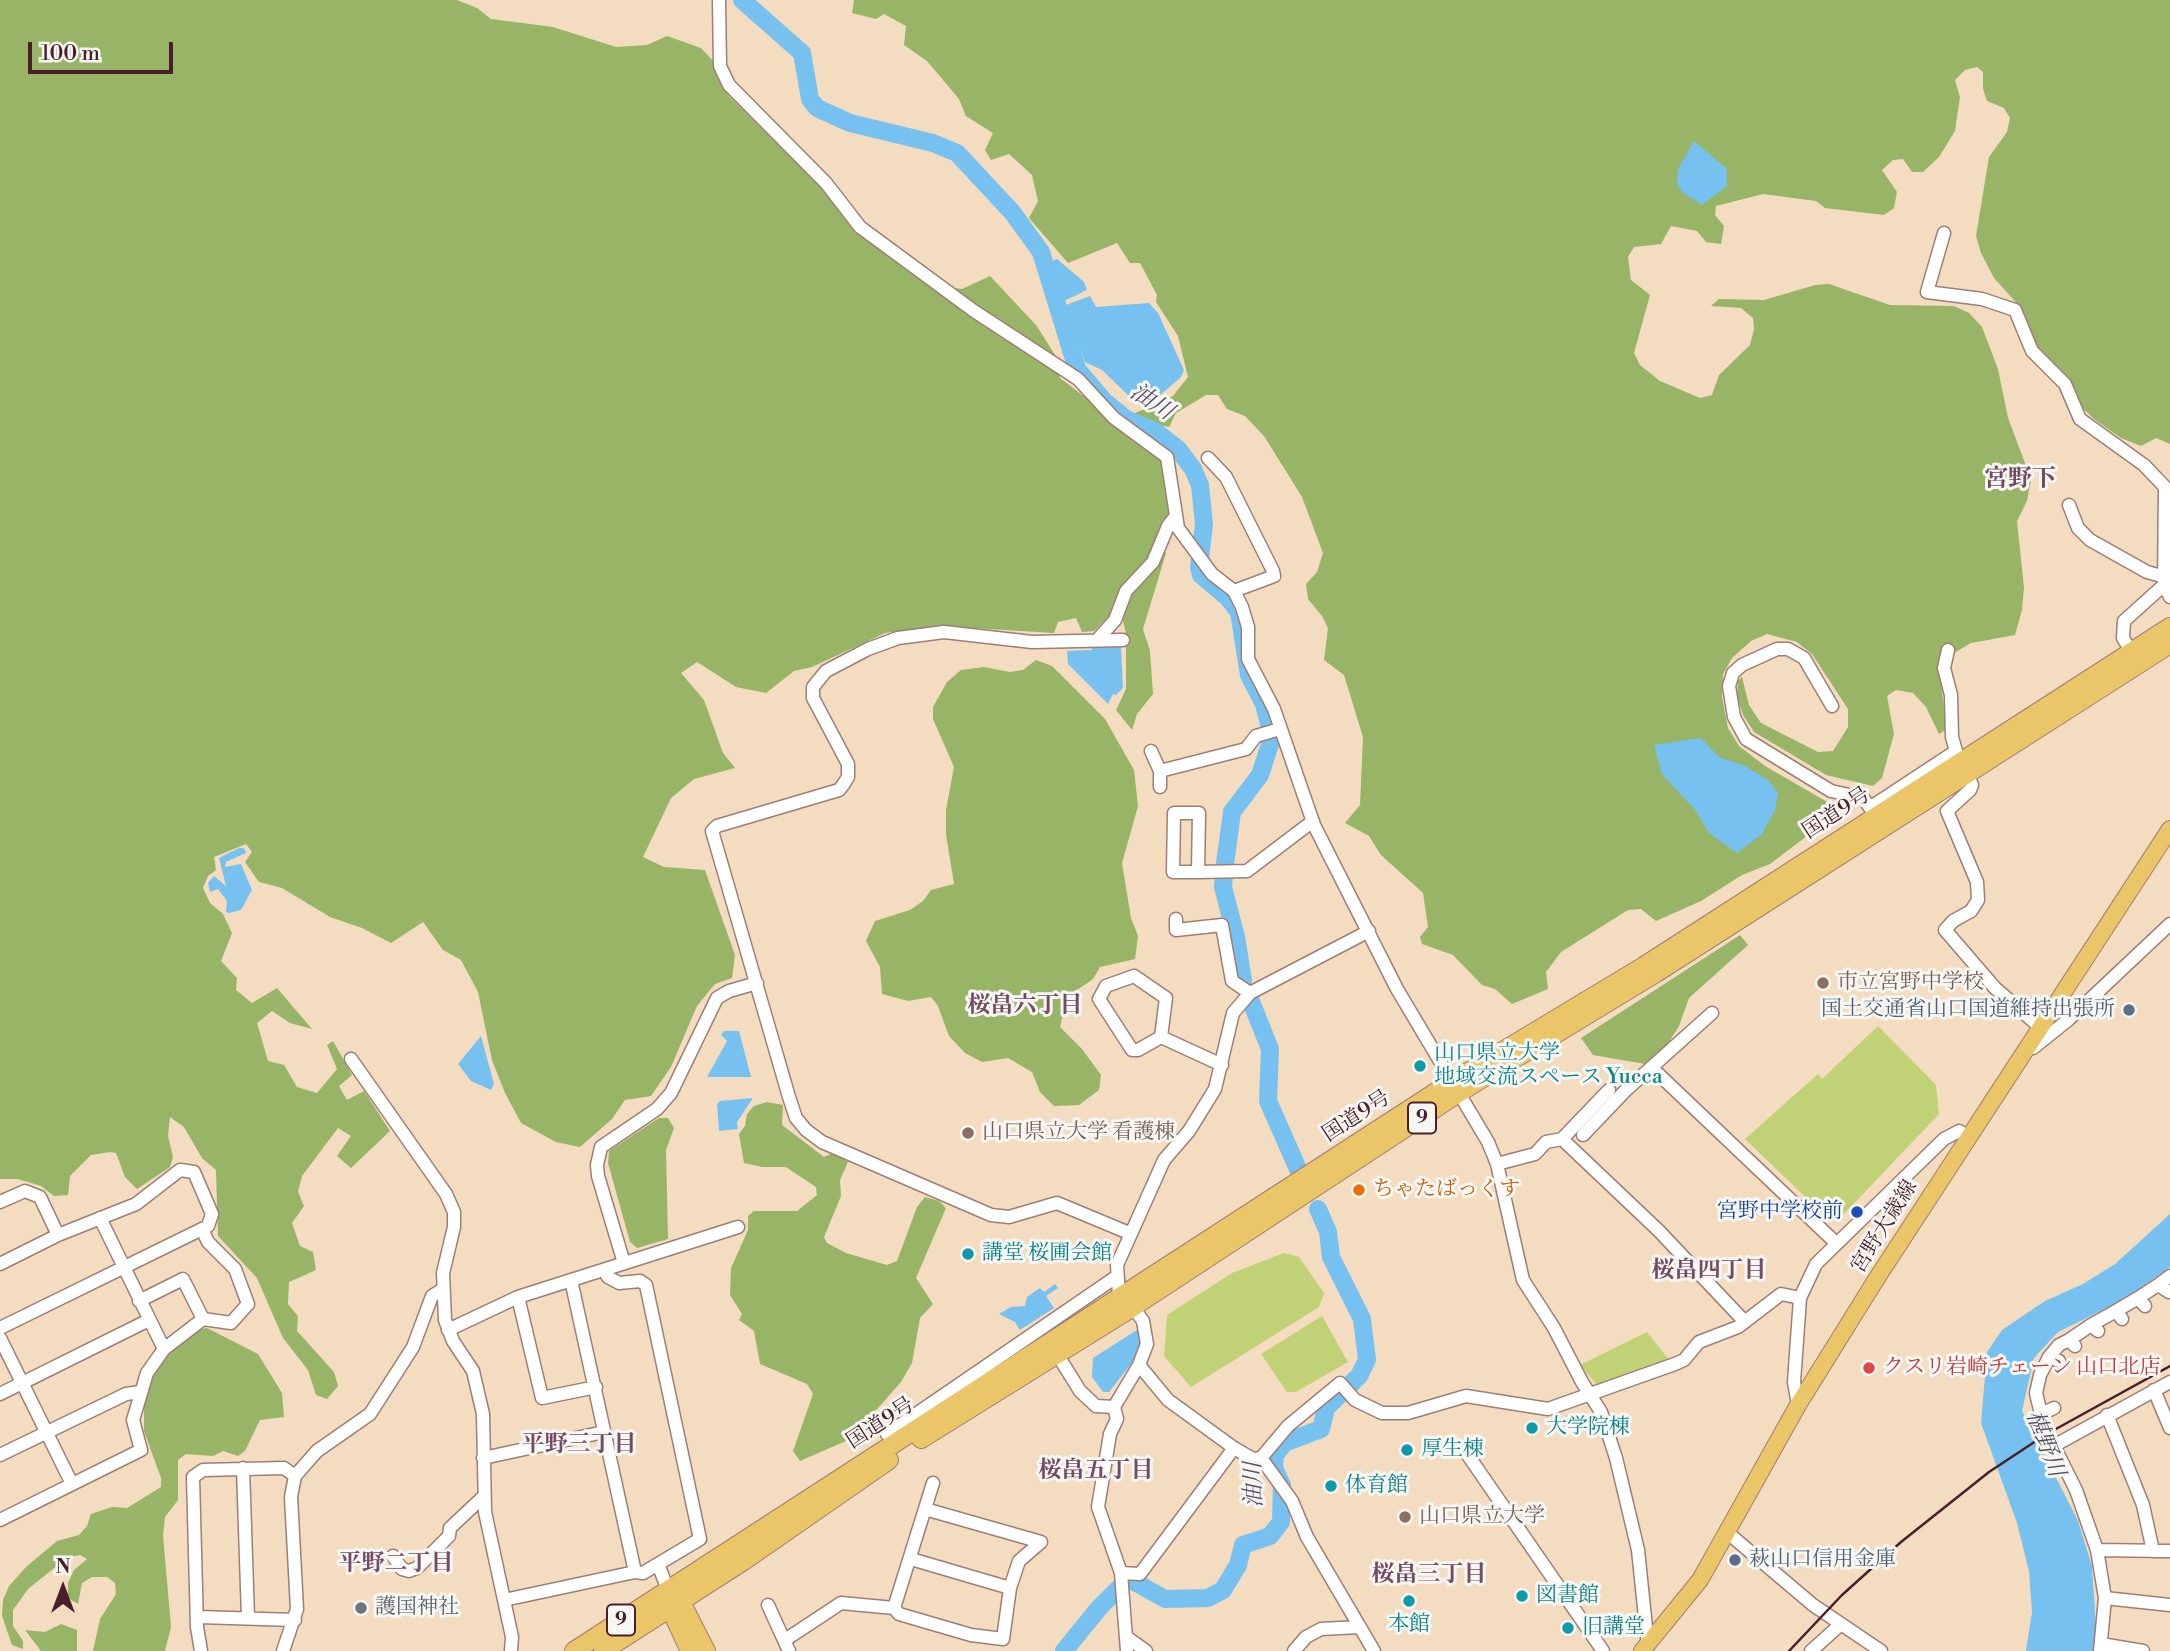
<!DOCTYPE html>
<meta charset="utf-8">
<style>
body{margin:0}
#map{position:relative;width:2170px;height:1651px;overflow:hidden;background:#f3dcbf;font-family:"Libre Bodoni",serif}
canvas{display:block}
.north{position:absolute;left:28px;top:1553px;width:70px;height:70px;-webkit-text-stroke:5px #f6f6f2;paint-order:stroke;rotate:0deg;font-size:19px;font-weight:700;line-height:28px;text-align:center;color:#4a1f2b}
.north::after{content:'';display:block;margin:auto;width:24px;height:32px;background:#4a1f2b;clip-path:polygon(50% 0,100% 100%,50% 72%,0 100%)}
.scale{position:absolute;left:28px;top:42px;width:145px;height:32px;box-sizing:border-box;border:4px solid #4a1f2b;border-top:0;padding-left:9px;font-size:21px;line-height:24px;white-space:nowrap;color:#4a1f2b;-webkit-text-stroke:5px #f6f6f2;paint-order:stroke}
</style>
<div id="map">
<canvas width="2170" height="1651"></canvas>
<div class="north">N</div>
<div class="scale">100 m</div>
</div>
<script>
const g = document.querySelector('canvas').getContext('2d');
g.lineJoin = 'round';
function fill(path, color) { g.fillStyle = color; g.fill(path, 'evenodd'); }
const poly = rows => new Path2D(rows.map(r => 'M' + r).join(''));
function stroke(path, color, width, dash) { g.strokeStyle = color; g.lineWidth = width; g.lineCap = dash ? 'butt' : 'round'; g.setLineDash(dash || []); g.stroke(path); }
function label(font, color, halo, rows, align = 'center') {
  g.font = font + ' "Libre Bodoni","Noto Serif JP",serif'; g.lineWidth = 6; g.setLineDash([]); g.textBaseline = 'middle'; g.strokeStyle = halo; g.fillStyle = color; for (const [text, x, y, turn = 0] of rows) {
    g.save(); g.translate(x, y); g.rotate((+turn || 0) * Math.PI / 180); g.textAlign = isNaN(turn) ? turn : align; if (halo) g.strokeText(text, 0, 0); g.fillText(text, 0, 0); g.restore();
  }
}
fill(poly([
 [1878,1026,1936,1085,1939,1114,1842,1216,1833,1218,1823,1214,1745,1139,1818,1074,1822,1079],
 [1284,1253,1299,1257,1324,1293,1319,1307,1191,1387,1164,1356,1167,1315,1232,1273],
 [1322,1316,1348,1362,1296,1392,1287,1392,1261,1354],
 [1647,1332,1670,1361,1615,1383,1597,1385,1580,1365]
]), '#c0d275');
fill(poly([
 [0,0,457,0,477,8,491,19,553,27,616,47,647,45,667,36,701,48,714,62,729,96,818,184,855,232,928,285,962,289,990,276,1036,325,1059,361,1060,378,1112,418,1164,441,1175,453,1164,464,1169,519,1156,540,1166,553,1143,629,1150,651,1153,694,1137,714,1132,730,1116,710,1126,689,1126,633,1122,617,1109,616,1094,631,1082,632,1076,618,1058,622,1054,633,939,626,885,633,812,667,794,671,766,693,736,687,697,662,681,673,704,700,723,753,735,768,694,779,671,798,643,857,664,867,705,870,735,955,732,978,715,984,697,1006,671,1067,651,1096,625,1100,612,1119,580,1147,556,1142,521,1123,505,1093,492,1060,478,992,461,960,443,950,423,922,391,943,362,928,330,917,282,888,259,882,245,862,252,852,246,844,214,857,216,870,208,876,203,888,210,903,223,914,232,933,221,961,237,978,236,990,252,1003,277,988,312,1029,290,1023,272,1011,257,1023,268,1061,284,1065,297,1087,317,1093,337,1069,327,1045,333,1041,352,1075,339,1086,347,1100,364,1091,390,1131,351,1168,337,1156,351,1136,338,1128,302,1176,298,1192,304,1206,292,1223,300,1246,313,1252,316,1270,289,1282,288,1304,298,1316,297,1331,334,1372,338,1386,327,1399,316,1395,308,1370,283,1338,257,1278,218,1236,216,1170,202,1158,184,1127,170,1117,168,1136,173,1157,170,1167,137,1189,125,1177,116,1153,110,1152,91,1155,70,1176,68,1195,54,1196,41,1186,18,1179,0,1179],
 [854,0,2170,0,2170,444,2156,438,2141,446,2121,438,2094,419,2079,404,2068,378,2036,345,2021,308,1994,278,1981,253,1976,236,1989,157,2007,132,2010,118,2004,108,1987,101,1983,89,1983,72,1977,67,1965,70,1955,80,1960,97,1955,131,1939,157,1923,172,1912,172,1903,159,1893,160,1882,170,1897,192,1894,208,1884,215,1825,208,1816,201,1763,194,1716,206,1715,215,1724,226,1721,244,1706,242,1697,231,1671,226,1661,244,1634,247,1628,257,1631,280,1650,295,1634,353,1640,365,1660,381,1700,398,1712,395,1719,375,1750,345,1754,329,1753,318,1741,308,1711,306,1719,299,1764,300,1815,285,1829,284,1890,305,1954,306,1969,313,1982,327,1998,369,2008,418,2031,479,2027,501,2017,521,2024,588,2022,610,2015,635,1971,643,1954,653,1940,676,1947,729,1939,734,1926,707,1913,693,1896,690,1887,696,1894,734,1882,778,1873,786,1826,775,1754,732,1743,715,1737,696,1738,681,1742,677,1749,705,1761,723,1818,752,1833,751,1848,727,1848,709,1812,654,1797,642,1767,634,1751,641,1732,658,1723,674,1722,697,1728,728,1739,746,1765,766,1829,803,1839,805,1840,811,1770,864,1742,875,1701,901,1656,921,1641,909,1628,910,1561,952,1546,972,1548,989,1512,1004,1495,989,1482,985,1453,955,1422,944,1420,937,1428,927,1423,893,1381,855,1369,836,1345,823,1360,805,1363,737,1344,675,1324,660,1328,628,1322,616,1308,599,1306,584,1317,572,1323,553,1302,497,1264,436,1245,416,1227,409,1218,395,1206,395,1176,413,1169,427,1153,424,1133,414,1173,396,1188,377,1178,336,1156,302,1157,295,1140,263,1130,263,1117,243,1068,263,1029,218,1038,201,1032,175,1009,154,991,160,985,150,993,133,966,116,959,99,927,61,904,45,906,26,884,14,876,19,852,13],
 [1036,660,1052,666,1105,719,1134,770,1138,806,1122,863,1131,918,1138,936,1135,959,1100,967,1093,979,1067,997,1060,1027,1082,1049,1101,1075,1099,1090,1079,1105,1054,1106,1040,1092,1032,1072,1008,1058,982,1062,965,1053,949,1036,938,1006,931,997,908,1001,882,994,880,967,866,941,875,921,910,910,923,901,931,890,954,884,946,834,946,810,954,767,933,719,933,707,947,682,961,670,984,667,1010,672,1023,670],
 [1740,935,1748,945,1689,998,1679,1026,1662,1053,1645,1064,1593,1055,1581,1038],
 [767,1102,783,1105,782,1125,824,1157,831,1154,840,1156,848,1162,840,1180,841,1196,824,1237,827,1243,846,1253,887,1265,897,1261,917,1207,925,1197,939,1201,946,1208,916,1278,933,1304,920,1318,912,1363,901,1382,871,1416,871,1430,800,1461,793,1451,813,1394,807,1384,760,1364,754,1331,739,1320,742,1314,730,1295,731,1268,748,1230,748,1216,754,1211,797,1211,817,1195,816,1187,786,1167,762,1167,744,1163,739,1134,745,1126,747,1114,754,1106],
 [659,1118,668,1118,674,1128,666,1150,668,1239,637,1248,630,1242,620,1206,608,1163,609,1151],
 [207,1328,258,1354,282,1393,284,1417,260,1420,245,1451,238,1456,223,1451,213,1456,186,1454,178,1460,178,1500,165,1517,163,1535,171,1627,165,1651,93,1651,100,1619,116,1594,115,1583,107,1577,92,1577,82,1583,78,1604,68,1598,68,1583,74,1570,87,1559,80,1555,68,1557,28,1589,13,1610,13,1626,23,1641,23,1649,12,1645,2,1616,3,1600,9,1586,26,1567,57,1541,79,1535,87,1526,91,1514,112,1507,127,1508,161,1487,161,1478,144,1431,144,1404,154,1373,168,1352,201,1329],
 [61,1624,77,1630,77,1651,41,1651,25,1630,45,1632]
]), '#98b466');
fill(poly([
 [1694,141,1727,169,1727,186,1702,205,1682,192,1677,185,1678,169],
 [1057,259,1084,282,1087,290,1064,301,1050,262],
 [1090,296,1096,307,1149,303,1158,313,1184,370,1181,377,1151,403,1135,402,1102,370,1085,362,1065,308,1068,304],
 [1093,646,1121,647,1123,688,1116,695,1113,694,1108,704,1068,664,1067,651,1092,650],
 [1701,738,1719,757,1745,766,1768,780,1778,793,1775,810,1762,834,1737,853,1709,833,1696,811,1662,774,1654,745],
 [239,848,244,848,246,853,226,862,225,867,241,864,252,890,241,910,229,913,226,912,227,901,218,889,210,892,208,883,214,876,226,886,219,858],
 [724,1031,739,1031,751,1077,707,1077,727,1041,721,1035],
 [481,1036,494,1084,491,1090,471,1081,458,1064],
 [753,1098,737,1122,738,1129,719,1131,717,1104,720,1101],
 [2170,1214,2170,1267,2125,1299,2058,1332,2034,1358,2022,1411,2078,1521,2092,1566,2096,1627,2093,1651,2026,1651,2032,1612,2029,1571,2017,1523,1981,1423,1987,1352,2002,1330,2045,1301,2083,1284,2115,1264],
 [1055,1284,1058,1288,1046,1296,1054,1308,1020,1330,1015,1322,999,1314,1011,1307,1025,1306,1027,1297,1040,1288,1044,1292],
 [1140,1328,1142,1344,1131,1364,1109,1392,1103,1392,1092,1377,1093,1358]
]), '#77c1f0');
stroke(poly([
 [742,0,802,53,810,99,817,108,850,123,933,143,957,153,1012,212,1041,252,1077,369,1104,401,1126,419,1155,431,1178,449,1193,469,1200,485,1204,524,1199,567,1201,575,1228,598,1239,612,1249,675,1264,704,1270,728,1271,741,1260,775,1232,812,1225,864,1223,887,1236,937,1243,980],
 [1250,999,1270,1049,1268,1101,1298,1169],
 [1064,1651,1099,1608,1125,1582,1133,1581,1165,1599,1208,1598,1223,1590,1238,1565,1243,1545,1270,1536,1281,1522,1282,1485,1274,1468,1275,1455,1284,1443,1321,1429,1326,1408,1359,1376,1367,1360,1362,1319,1331,1257,1328,1232,1318,1209]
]), '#77c1f0', 18);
const minor = poly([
 [719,0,720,66,729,85,826,183,860,227,974,311,1078,379,1114,418,1167,457,1178,528,1212,574,1234,591,1242,607,1248,627,1248,659,1274,709,1314,825,1397,989,1488,1142,1497,1164,1523,1280,1554,1328,1582,1382,1601,1412,1616,1458,1638,1550,1648,1646],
 [1944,233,1927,292,1982,299,2015,310,2032,351,2065,384,2080,419,2144,465,2165,487,2164,585,2170,597],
 [1208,458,1226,477,1273,571,1274,576,1234,591],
 [2069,505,2078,528,2090,540,2147,572,2165,577],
 [1097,640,1115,620,1126,591,1153,562,1168,526,1175,517],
 [1123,640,1032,642,944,632,898,638,868,649,826,671,813,687,813,698,848,764,848,777,843,785,839,790,717,826,712,831,789,1097,796,1118,806,1130,822,1142,991,1215,1009,1217,1057,1203,1129,1233],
 [2135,658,2123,638,2124,621,2164,585],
 [1832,706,1804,658,1788,649,1777,649,1742,665,1733,673,1729,686,1734,717,1746,739,1831,791,1863,798,1876,816],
 [1151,751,1160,771,1246,749,1256,736,1280,729],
 [1967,773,1972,785,1970,790,1947,811,1977,882,1978,900,1971,911,1953,921,1945,930,1995,988,2040,1027],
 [1160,787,1160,771],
 [1871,807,1956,751,1952,737,1951,695,1944,668,1948,650],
 [1198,872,1199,813,1174,813,1173,872,1198,872,1247,871,1313,821],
 [1176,919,1176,930,1222,925,1232,981,1250,993],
 [1161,1037,1166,998,1134,976,1106,986,1099,999,1132,1050,1138,1050,1161,1037,1222,1065],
 [2026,1048,2033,1048,2068,1020,2170,924],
 [351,1059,446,1194,454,1212,454,1227,443,1273,445,1320,453,1341,473,1371,483,1414,485,1512,512,1637,511,1651],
 [1653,1069,1836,1243],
 [1583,1135,1625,1091,1712,1013],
 [1562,1139,1659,1231,1745,1322],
 [1497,1164,1535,1154,1546,1142,1562,1139,1609,1090],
 [0,1202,25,1191,40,1197,58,1235],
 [100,1218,164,1349],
 [624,1263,598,1176,597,1165,601,1147,657,1109,671,1093,717,998,729,991,757,983],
 [0,1264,58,1235,136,1204,180,1170,194,1172,212,1214,208,1226,202,1229,0,1328],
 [571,1280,635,1572,643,1573,700,1539,646,1285,640,1281,619,1283,608,1277,604,1270],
 [2169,1292,2158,1285,2170,1276],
 [518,1297,542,1398,596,1387],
 [139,1301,183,1279,203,1319],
 [2145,1306,2138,1298,2158,1285],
 [2122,1319,2116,1311,2138,1298],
 [448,1330,518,1297,738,1227],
 [2098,1331,2091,1325,2116,1311],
 [0,1338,72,1484],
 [2075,1346,2069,1340,2091,1325],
 [1057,1354,1080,1391,1096,1406,1114,1407],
 [2049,1357,2040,1375,2036,1393,2041,1414,2054,1408],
 [2059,1361,2049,1357,2059,1345,2069,1340],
 [1139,1365,1168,1400,1234,1448,1253,1459,1261,1458,1292,1501,1307,1537,1374,1651],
 [2154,1390,2170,1428],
 [0,1394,149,1320],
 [1798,1405,1794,1382,1800,1298,1816,1264,1944,1139,1959,1131,1968,1136],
 [2107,1415,2143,1505,2153,1551],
 [887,1434,1116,1277],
 [1463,1448,1603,1651],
 [0,1455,126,1394,140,1392],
 [483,1458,604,1432],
 [1261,1458,1288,1426,1340,1383,1355,1400,1382,1413,1408,1413,1466,1396,1548,1409,1675,1364,1684,1360,1699,1342,1738,1327,1781,1294,1800,1298],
 [243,1468,248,1618],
 [0,1520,141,1450,133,1420,147,1373,164,1349,203,1319,231,1323,248,1304,235,1269,208,1242,202,1229],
 [1728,1533,1813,1605,1881,1651],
 [2097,1550,2170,1551],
 [393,1556,402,1569,409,1571,417,1568,449,1536,450,1528,483,1497],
 [911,1559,1010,1588,1019,1561,1041,1542,925,1509],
 [658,1564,668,1590],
 [1121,1573,1140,1574,1234,1448],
 [2105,1598,2170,1605],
 [504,1600,635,1572],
 [768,1605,789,1651],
 [894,1608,899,1614,971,1635,1003,1639,1010,1588],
 [198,1617,295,1620],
 [1128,1638,1146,1651],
 [785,1640,841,1603,894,1608,933,1483],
 [2101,1644,2143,1651],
 [201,1651,197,1627,193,1477,203,1470,284,1468,295,1476],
 [283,1651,297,1609,291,1497,295,1476,317,1451,370,1414,413,1347,432,1296,443,1289],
 [1127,1651,1121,1573,1098,1507,1110,1434,1117,1419,1114,1407,1139,1365,1147,1344,1143,1321,1133,1307,1119,1296,1117,1265,1164,1160,1189,1131,1215,1089,1233,1013,1250,993,1369,931],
 [1294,1651,1306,1637,1321,1629,1360,1627],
 [1811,1651,1841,1624],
 [2100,1651,2105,1598,2097,1550,2076,1490,2055,1448,2059,1443,2170,1382]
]);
const major = poly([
 [1642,1651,1700,1580,1798,1405,1877,1278,2170,829]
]);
const highway = poly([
 [921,1439,1133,1307,1460,1092,1656,973,2170,644],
 [673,1595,681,1602,706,1651],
 [669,1597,670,1608,690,1651],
 [574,1651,1453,1081,1644,966,2170,627],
 [603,1651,742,1562,889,1460]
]);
stroke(minor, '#9e7e75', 15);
stroke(major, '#9e7e75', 18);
stroke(highway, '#9e7e75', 20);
stroke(minor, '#fff', 12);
stroke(major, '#eac669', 16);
stroke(highway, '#eac669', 18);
stroke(poly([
 [1789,1651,1842,1595,1901,1542,1989,1472,2045,1435,2170,1366]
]), '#4a1f2b', 2.5);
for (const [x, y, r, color] of [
 [1823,983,7,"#8d6e63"],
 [2129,1010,7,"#5c6f8a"],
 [1420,1066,7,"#0f9aa8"],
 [968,1133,7,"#8d6e63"],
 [1359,1190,7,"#e8710a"],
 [1857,1212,7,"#1a4fb4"],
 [968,1254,7,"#0f9aa8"],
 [1869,1368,7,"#e0444e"],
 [1532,1428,7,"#0f9aa8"],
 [1407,1450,7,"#0f9aa8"],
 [1331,1486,7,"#0f9aa8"],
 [1405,1517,7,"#8d6e63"],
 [1735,1560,7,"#5c6f8a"],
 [1522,1596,7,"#0f9aa8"],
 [1409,1601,7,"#0f9aa8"],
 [361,1608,7,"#6b7280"],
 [1568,1628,7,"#0f9aa8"]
]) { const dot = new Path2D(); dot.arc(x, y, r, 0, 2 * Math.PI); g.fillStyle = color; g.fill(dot); stroke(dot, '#f6f6f2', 2.5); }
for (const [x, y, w] of [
 [1422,1118,28],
 [621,1620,28]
]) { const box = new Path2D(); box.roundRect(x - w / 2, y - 15.5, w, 31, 5); g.fillStyle = '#f6f6f2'; g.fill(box); stroke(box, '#4a1f2b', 2); }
label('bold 19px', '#4a1f2b', null, [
 ["9",1422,1118],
 ["9",621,1620]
]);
label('21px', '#4a1f2b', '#f6f6f2', [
 ["国道9号",1837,814,-33],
 ["国道9号",1357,1117,-33],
 ["宮野大歳線",1885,1227,-58],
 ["国道9号",881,1424,-33]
]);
label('21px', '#785e54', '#f6f6f2', [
 ["市立宮野中学校",1837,983],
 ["山口県立大学 看護棟",982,1133],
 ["山口県立大学",1419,1517]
], 'left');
label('21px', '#4e5e75', '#f6f6f2', [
 ["国土交通省山口国道維持出張所",2115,1010],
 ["萩山口信用金庫",1749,1560,"left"]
], 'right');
label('21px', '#0d838f', '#f6f6f2', [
 ["山口県立大学",1434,1054],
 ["地域交流スペース Yucca",1434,1078],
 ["講堂 桜圃会館",982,1254],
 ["大学院棟",1546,1428],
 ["厚生棟",1421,1450],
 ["体育館",1345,1486],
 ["図書館",1536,1596],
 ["本館",1409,1625,"center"],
 ["旧講堂",1582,1628]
], 'left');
label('21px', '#c56008', '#f6f6f2', [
 ["ちゃたばっくす",1373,1190]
], 'left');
label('21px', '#164399', '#f6f6f2', [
 ["宮野中学校前",1843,1212]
], 'right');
label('21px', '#be3a42', '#f6f6f2', [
 ["クスリ岩崎チェーン 山口北店",1883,1368]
], 'left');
label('21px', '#5b616d', '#f6f6f2', [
 ["護国神社",375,1608]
], 'left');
label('italic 23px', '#585066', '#f6f6f2', [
 ["油川",1151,403,33],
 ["椹野川",2044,1444,69],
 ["油川",1255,1485,-92]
]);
label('bold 23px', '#754a63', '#f6f6f2', [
 ["桜畠六丁目",1025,1006],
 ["桜畠四丁目",1709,1271],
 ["平野三丁目",579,1445],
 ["桜畠五丁目",1096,1471],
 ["平野二丁目",396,1564],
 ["桜畠三丁目",1429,1575]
]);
label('bold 24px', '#754a63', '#f6f6f2', [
 ["宮野下",2020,480]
]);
</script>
